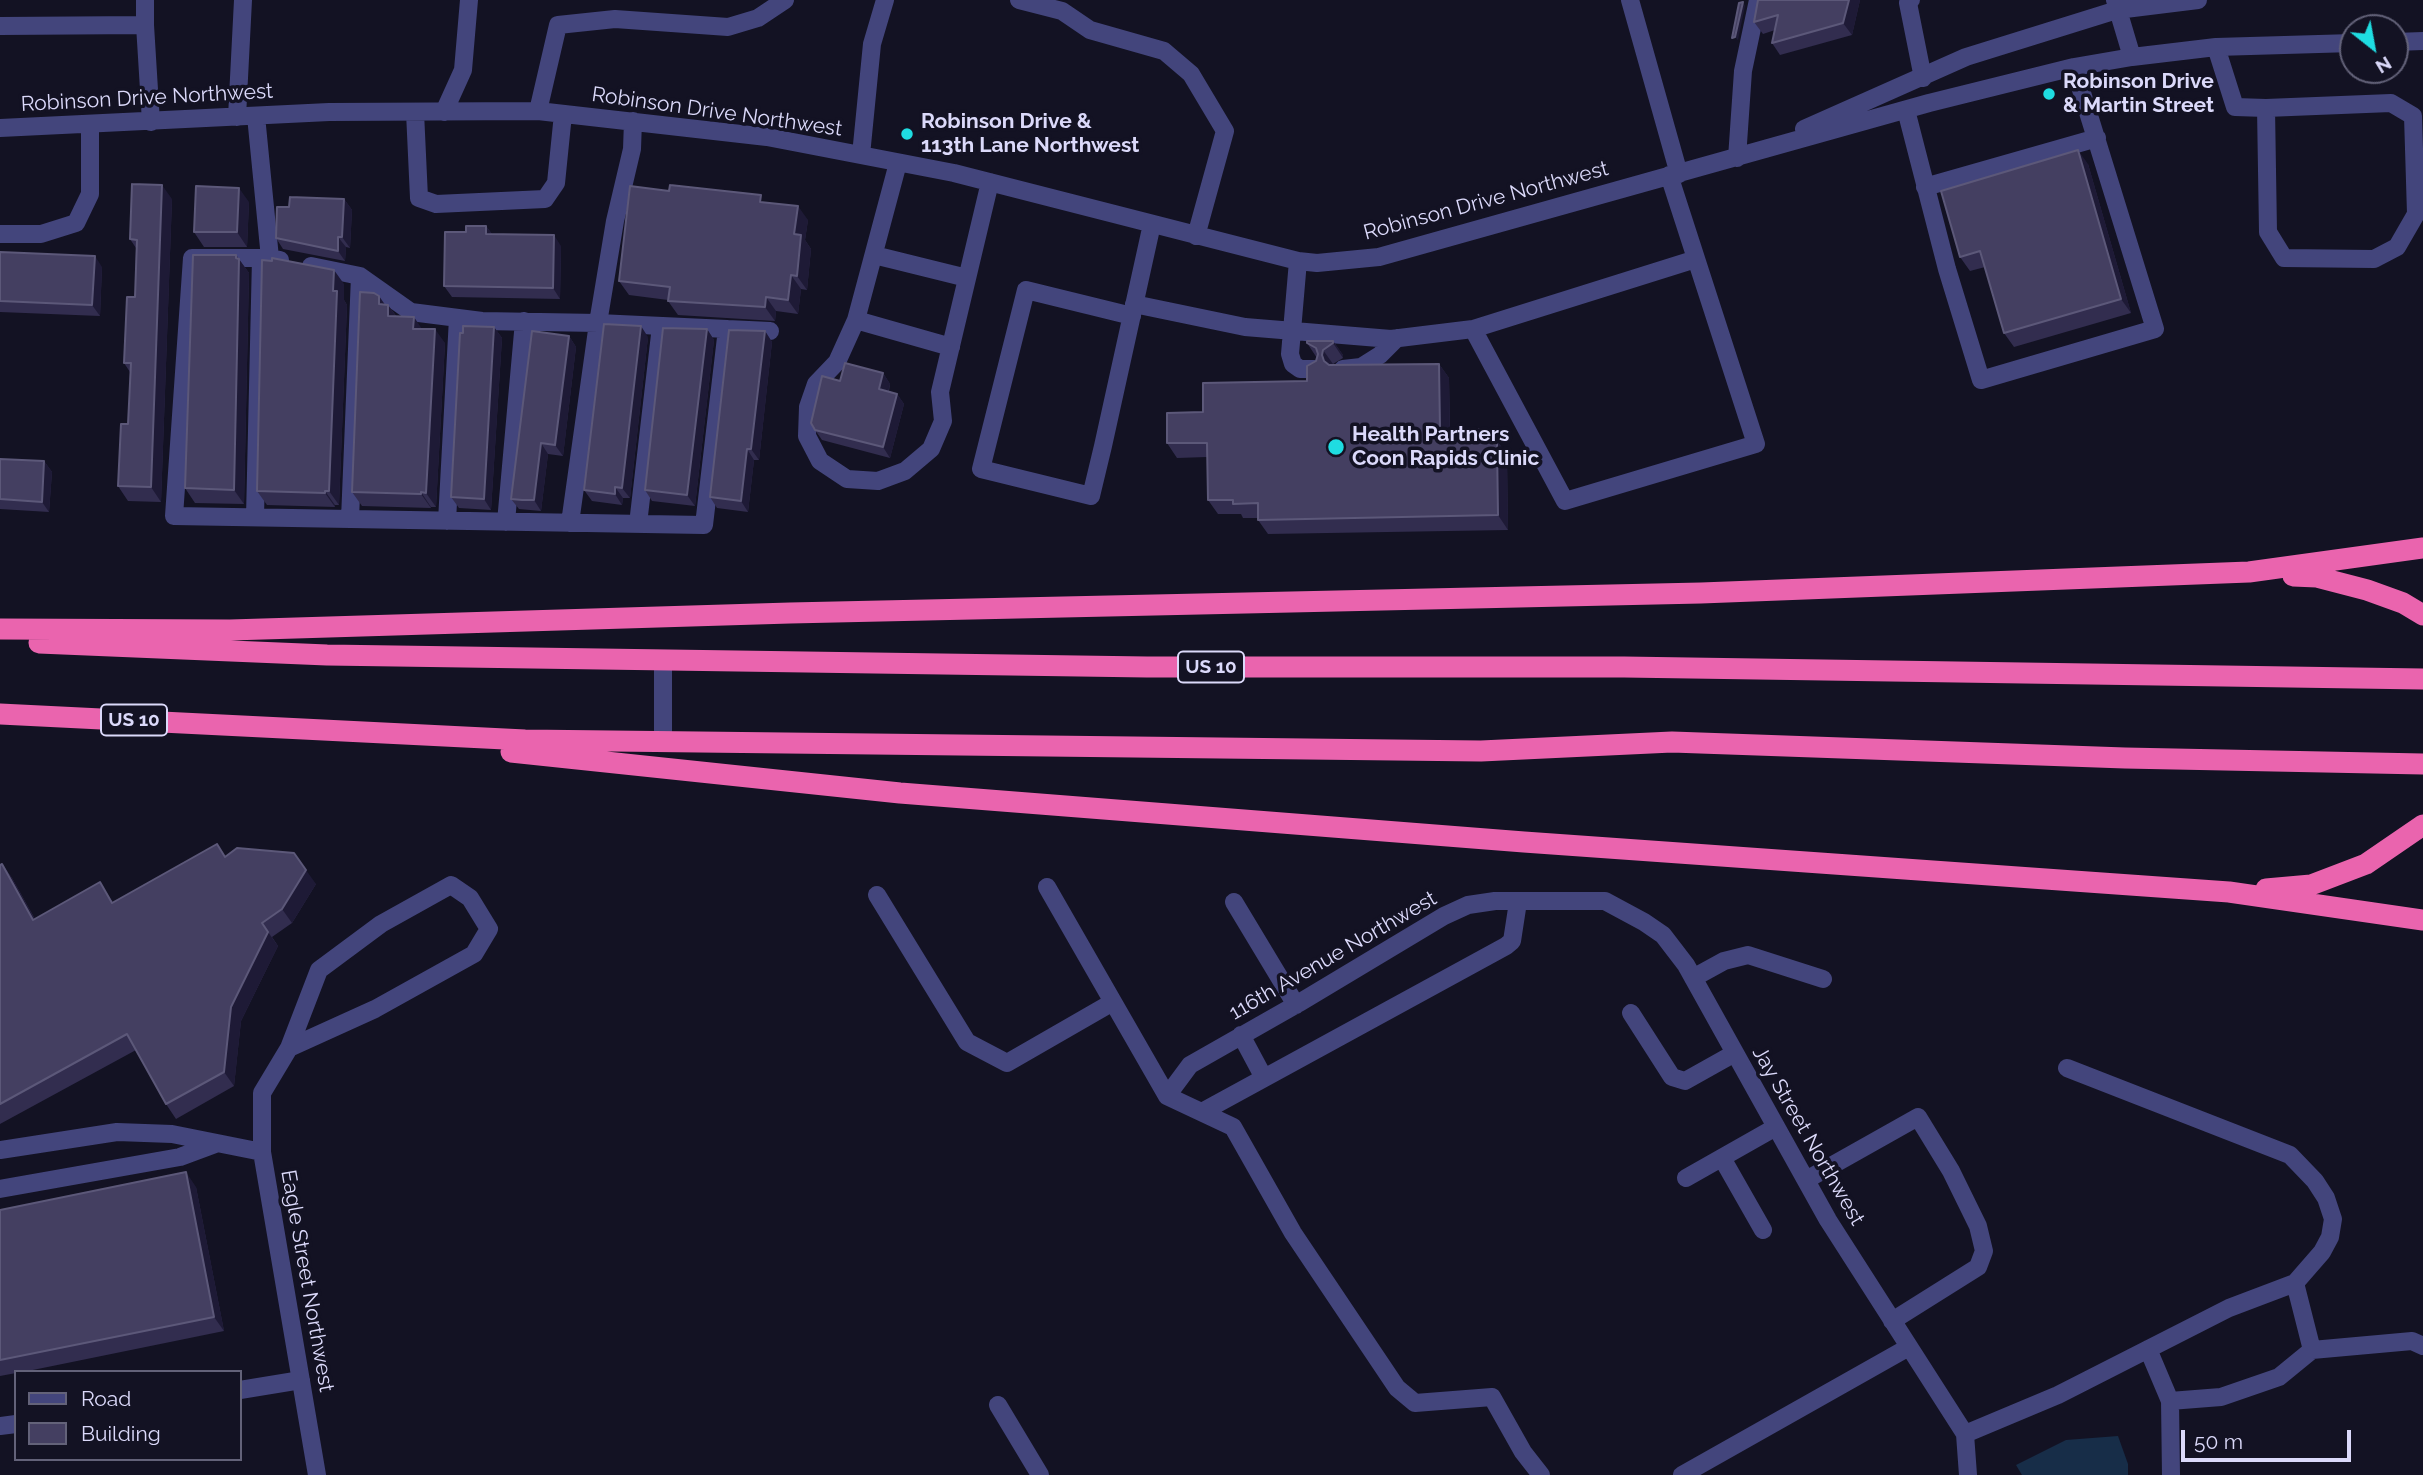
<!DOCTYPE html>
<style>
body{margin:0}
#map{position:relative;width:2423px;height:1475px;overflow:hidden;background:#131223;font-family:Raleway,sans-serif}
canvas{display:block}
.legend{position:absolute;left:14px;top:1370px;width:228px;height:91px;box-sizing:border-box;background:#131223;border:2px solid #636279;margin:0;padding:9px 12px;list-style:none;font-size:21px;color:#dbd9fa}
.legend li{display:flex;align-items:center;gap:14px;height:35px}
.legend b{width:35px;border:2px solid #636279}
.north{position:absolute;left:2339px;top:14px;width:70px;height:70px;box-sizing:border-box;background:#131223;border:2px solid #636279;border-radius:50%;rotate:149deg;font-size:19px;font-weight:700;line-height:28px;text-align:center;color:#dbd9fa}
.north::after{content:'';display:block;margin:auto;width:24px;height:32px;background:#1fdce1;clip-path:polygon(50% 0,100% 100%,50% 72%,0 100%)}
.scale{position:absolute;left:2181px;top:1430px;width:170px;height:32px;box-sizing:border-box;border:4px solid #dbd9fa;border-top:0;padding-left:9px;font-size:21px;line-height:24px;white-space:nowrap;color:#dbd9fa;-webkit-text-stroke:5px #131223;paint-order:stroke}
</style>
<div id="map">
<canvas width="2423" height="1475"></canvas>
<ul class="legend">
<li><b style="height:9px;background:#43457c"></b>Road</li>
<li><b style="height:19px;background:#443f61"></b>Building</li>
</ul>
<div class="north">N</div>
<div class="scale">50 m</div>
</div>
<script>
const g = document.querySelector('canvas').getContext('2d');
g.lineJoin = 'round';
function fill(path, color) { g.fillStyle = color; g.fill(path, 'evenodd'); }
const poly = rows => new Path2D(rows.map(r => 'M' + r).join(''));
function stroke(path, color, width, dash) { g.strokeStyle = color; g.lineWidth = width; g.lineCap = dash ? 'butt' : 'round'; g.setLineDash(dash || []); g.stroke(path); }
function label(font, color, halo, rows, align = 'center') {
  g.font = font + ' Raleway,sans-serif'; g.lineWidth = 7; g.setLineDash([]); g.textBaseline = 'middle'; g.strokeStyle = halo; g.fillStyle = color; for (const [text, x, y, turn = 0] of rows) {
    g.save(); g.translate(x, y); g.rotate((+turn || 0) * Math.PI / 180); g.textAlign = isNaN(turn) ? turn : align; if (halo) g.strokeText(text, 0, 0); g.fillText(text, 0, 0); g.restore();
  }
}
fill(poly([
 [2118,1436,2128,1464,2128,1475,2022,1475,2016,1465,2066,1440]
]), '#172d48');
stroke(poly([
 [1019,0,1062,11,1090,30,1164,51,1191,74,1225,131,1196,236],
 [1630,0,1679,174],
 [1911,0,1908,3,1923,78],
 [2115,0,2132,57],
 [145,25,151,122],
 [0,26,145,25,145,0],
 [2395,42,2423,41],
 [2216,47,2235,107,2266,108,2391,103,2413,116,2416,214,2397,247,2374,259,2284,258,2268,232,2266,108],
 [1906,110,1947,269,1981,380,2155,329,2074,67],
 [538,111,558,25,615,19,728,27,758,18,785,0],
 [415,112,419,198,436,204,545,199,556,183,563,114],
 [444,112,463,70,469,0],
 [256,116,270,258,280,260],
 [237,117,243,0],
 [0,128,329,112,538,111,767,137,954,173,1298,261,1317,263,1379,257,1929,103,2074,67,2132,57,2216,47,2353,43],
 [1804,129,1966,57,2117,10,2198,0],
 [861,155,872,44,885,0],
 [1737,158,1743,71,1758,0],
 [898,163,856,320,837,362,816,384,808,407,807,436,820,461,847,479,878,481,905,471,931,449,943,421,940,392,990,182],
 [1925,187,2097,138],
 [0,234,41,234,76,223,90,194,90,125],
 [874,255,967,278],
 [270,258,192,258,174,516,704,525,727,329],
 [1298,261,1290,354,1293,364,1300,369,1317,369],
 [311,266,360,276,411,312,482,321,598,323,770,331],
 [1134,304,1245,327,1391,339,1473,329,1565,501,1756,444,1669,175],
 [1132,316,1026,290,981,469,1091,496,1103,446,1152,224],
 [856,320,951,347],
 [1473,329,1696,259],
 [1343,369,1361,367,1380,355,1397,338],
 [255,517,261,258],
 [350,519,360,276],
 [447,521,458,318],
 [506,522,524,321],
 [570,523,598,323,615,221,632,149,633,121],
 [638,524,661,326],
 [663,660,663,742],
 [1047,887,1167,1096,1233,1127,1293,1233,1397,1388,1415,1403,1492,1397,1523,1452,1541,1475],
 [877,895,967,1042,1007,1063,1113,1002],
 [1234,902,1296,1005],
 [1693,978,1724,961,1748,955,1823,979],
 [1631,1013,1672,1077,1685,1081,1735,1053],
 [1241,1035,1264,1078],
 [289,1048,319,970,381,924,451,885,470,898,489,929,474,954,375,1009,289,1048,262,1093,262,1152,317,1475],
 [1167,1096,1190,1065,1299,1003,1444,916,1468,905,1495,901,1605,901,1644,922,1663,935,1686,965,1828,1220,1965,1434,1968,1475],
 [1202,1112,1506,946,1512,941,1518,902],
 [0,1150,117,1132,172,1134,262,1152],
 [1722,1158,1763,1230],
 [1686,1178,1776,1127],
 [1806,1180,1918,1117,1951,1171,1978,1226,1984,1251,1978,1267,1892,1321],
 [0,1189,180,1157,215,1144],
 [2295,1283,2312,1350],
 [2148,1349,2170,1401],
 [240,1390,301,1380],
 [998,1405,1040,1475],
 [0,1426,16,1424],
 [1965,1434,2058,1395,2229,1308,2295,1283,2322,1252,2330,1237,2333,1219,2326,1198,2315,1181,2290,1155,2067,1068],
 [1682,1475,1909,1347],
 [2171,1475,2170,1401,2221,1397,2279,1377,2312,1350,2412,1341,2423,1346]
]), '#43457c', 18);
stroke(poly([
 [2293,576,2317,577,2367,590,2403,603,2423,615],
 [0,629,230,630,790,613,1701,593,2249,572,2423,548],
 [39,643,327,655,1147,667,1624,667,2423,679],
 [0,714,525,740,1481,751,1672,742,2125,758,2423,764],
 [511,752,900,793,1524,842,2229,892,2423,920],
 [2266,889,2311,885,2366,864,2423,825]
]), '#ea64ae', 21);
fill(poly([
 [1758,0,1860,0,1852,35,1780,55,1772,43,1775,30,1763,34,1754,22],
 [2088,164,2131,313,2014,347,2004,333,1985,267,1970,271,1960,257],
 [172,199,161,502,128,501,118,486,128,424,130,372,124,363,135,297,136,248,130,239],
 [344,199,352,210,350,248,346,247,345,261,283,249,276,238,289,207],
 [249,202,247,247,204,247,194,232],
 [765,202,808,220,805,240,811,249,807,290,801,289,798,314,776,311,775,321,678,315,668,301,668,300,629,295,619,281],
 [486,226,492,234,561,246,560,299,452,297,444,286,466,232],
 [0,252,102,267,100,316,0,312],
 [236,255,249,273,244,504,195,503,185,488],
 [344,284,344,300,347,305,339,505,335,505,335,507,267,505,257,491],
 [385,304,388,305,397,317,422,329,445,343,436,507,431,507,431,508,362,506,352,492],
 [494,327,502,338,491,510,459,508,451,497],
 [707,329,714,340,695,506,652,501,645,490],
 [765,331,772,342,759,460,754,460,748,512,717,508,710,497],
 [569,336,576,347,563,456,548,454,541,511,519,509,511,499],
 [648,337,630,498,623,498,622,505,592,501,584,490],
 [1333,341,1343,355,1343,358,1333,364,1333,365,1439,364,1449,378,1450,430,1486,429,1491,436,1494,436,1504,451,1504,454,1507,459,1508,530,1268,534,1258,520,1258,518,1243,518,1241,514,1218,514,1208,500,1207,457,1177,458,1167,443,1203,412,1307,381,1317,358,1307,343],
 [883,373,890,384,889,391,897,394,904,404,890,458,822,440,815,430,840,381],
 [0,459,44,461,52,472,49,512,0,509],
 [217,844,225,857,316,884,292,923,272,937,278,946,241,1021,234,1086,176,1119,166,1104,136,1050,0,1124,0,865,2,864,12,878,35,919,100,882,113,903],
 [196,1187,224,1331,23,1372,16,1372,16,1373,0,1376,0,1210]
]), '#322d4f');
fill(poly([
 [1849,0,1860,0,1852,35,1843,23],
 [1743,2,1745,6,1738,40,1735,37],
 [2078,150,2088,164,2131,313,2121,299],
 [162,185,172,199,161,502,151,487],
 [239,188,249,202,247,247,237,232],
 [344,199,352,210,350,248,342,237],
 [798,206,808,220,805,240,811,249,807,290,797,276,794,234],
 [486,226,494,237,486,234],
 [554,235,561,246,560,299,553,288],
 [338,237,346,247,345,261,338,251],
 [236,255,249,273,244,504,234,490],
 [95,256,102,267,100,316,92,305],
 [334,270,344,284,344,300,347,305,339,505,329,491],
 [791,275,801,289,798,314,788,300],
 [379,296,388,309,388,305,398,319,397,331,379,304],
 [766,297,776,311,775,321,765,307],
 [414,317,424,332,413,329],
 [641,326,648,337,630,498,622,488],
 [494,327,502,338,491,510,484,499],
 [435,329,445,343,436,507,426,493],
 [707,329,714,340,695,506,687,495],
 [765,331,772,342,759,460,751,449],
 [569,336,576,347,563,456,555,445],
 [1333,341,1343,355,1343,358,1333,343],
 [1323,350,1333,364,1332,370,1324,361,1322,355],
 [1439,364,1449,378,1450,444,1440,430],
 [883,373,890,384,886,400,879,389],
 [897,394,904,404,890,458,883,447],
 [1486,429,1494,440,1494,436,1504,451,1504,454,1507,459,1508,530,1498,515,1486,436],
 [541,443,548,454,541,511,534,500],
 [747,449,754,460,748,512,741,501],
 [44,461,52,472,49,512,42,502],
 [615,487,623,498,622,505,615,494],
 [325,491,335,505,335,507,325,493],
 [421,492,431,507,431,508,421,494],
 [2,864,12,878,43,934,33,920],
 [306,870,316,884,292,923,282,909],
 [268,932,278,946,241,1021,234,1086,224,1072,231,1007],
 [186,1172,196,1187,224,1331,214,1317]
]), '#1e1a36');
const building = poly([
 [1758,0,1849,0,1843,23,1772,43,1778,15,1754,22,1758,0],
 [1743,2,1735,37,1732,38,1739,3,1743,2],
 [2078,150,2121,299,2004,333,1980,251,1960,257,1941,191,2078,150],
 [132,184,162,185,151,487,118,486,121,424,128,424,131,363,124,363,127,297,135,297,137,240,130,239,132,184],
 [670,185,761,195,760,202,798,206,794,234,801,235,797,276,791,275,788,300,766,297,765,307,668,301,670,287,619,281,630,186,669,191,670,185],
 [196,186,239,188,237,232,194,232,196,186],
 [290,197,344,199,342,237,338,237,338,251,276,238,277,207,289,207,290,197],
 [466,226,486,226,486,234,554,235,553,288,444,286,445,232,466,232,466,226],
 [0,252,95,256,92,305,0,301,0,252],
 [193,255,236,255,236,258,239,259,234,490,185,488,193,255],
 [272,258,334,270,333,291,337,291,329,491,325,491,325,493,257,491,262,260,272,261,272,258],
 [360,292,374,293,379,296,379,304,388,305,388,316,414,317,413,329,435,329,426,493,421,492,421,494,352,492,360,292],
 [604,324,641,326,622,488,615,487,615,494,584,490,604,324],
 [463,326,494,327,484,499,451,497,460,333,463,333,463,326],
 [663,328,707,329,687,495,645,490,663,328],
 [729,330,765,331,751,449,747,449,741,501,710,497,729,330],
 [532,331,569,336,555,445,541,443,534,500,522,500,511,499,532,331],
 [1307,341,1333,341,1333,343,1323,350,1322,355,1324,361,1329,365,1439,364,1440,430,1486,429,1486,436,1494,436,1494,444,1497,444,1498,515,1258,520,1258,503,1233,504,1233,500,1208,500,1207,443,1167,443,1167,413,1203,412,1203,383,1307,381,1307,366,1316,361,1318,354,1316,348,1307,343,1307,341],
 [845,363,883,373,879,389,897,394,883,447,815,430,811,423,822,376,840,381,845,363],
 [0,459,44,461,42,502,0,499,0,459],
 [217,844,225,857,237,848,294,853,306,870,282,909,262,923,268,932,231,1007,224,1072,166,1104,127,1034,0,1104,0,865,2,864,33,920,100,882,112,903,217,844],
 [186,1172,214,1317,0,1360,0,1210,186,1172]
]);
fill(building, '#443f61');
stroke(building, '#5c5879', 2);
for (const [x, y, r, color] of [
 [2049,94,7,"#1fdce1"],
 [907,134,7,"#1fdce1"],
 [1336,447,9,"#1fdce1"]
]) { const dot = new Path2D(); dot.arc(x, y, r, 0, 2 * Math.PI); g.fillStyle = color; g.fill(dot); stroke(dot, '#131223', 2.5); }
for (const [x, y, w] of [
 [1211,667,66],
 [134,720,66]
]) { const box = new Path2D(); box.roundRect(x - w / 2, y - 15.5, w, 31, 5); g.fillStyle = '#131223'; g.fill(box); stroke(box, '#dbd9fa', 2); }
label('bold 19px', '#dbd9fa', null, [
 ["US 10",1211,667],
 ["US 10",134,720]
]);
label('bold 21px', '#dbd9fa', '#131223', [
 ["Robinson Drive",2063,82],
 ["& Martin Street",2063,106],
 ["Robinson Drive &",921,122],
 ["113th Lane Northwest",921,146],
 ["Health Partners",1352,435],
 ["Coon Rapids Clinic",1352,459]
], 'left');
label('21px', '#dbd9fa', '#131223', [
 ["Robinson Drive Northwest",147,98,-3],
 ["Robinson Drive Northwest",717,112,8],
 ["Robinson Drive Northwest",1486,201,-15],
 ["116th Avenue Northwest",1333,956,-30],
 ["Jay Street Northwest",1808,1136,60],
 ["Eagle Street Northwest",307,1281,80]
]);
</script>
